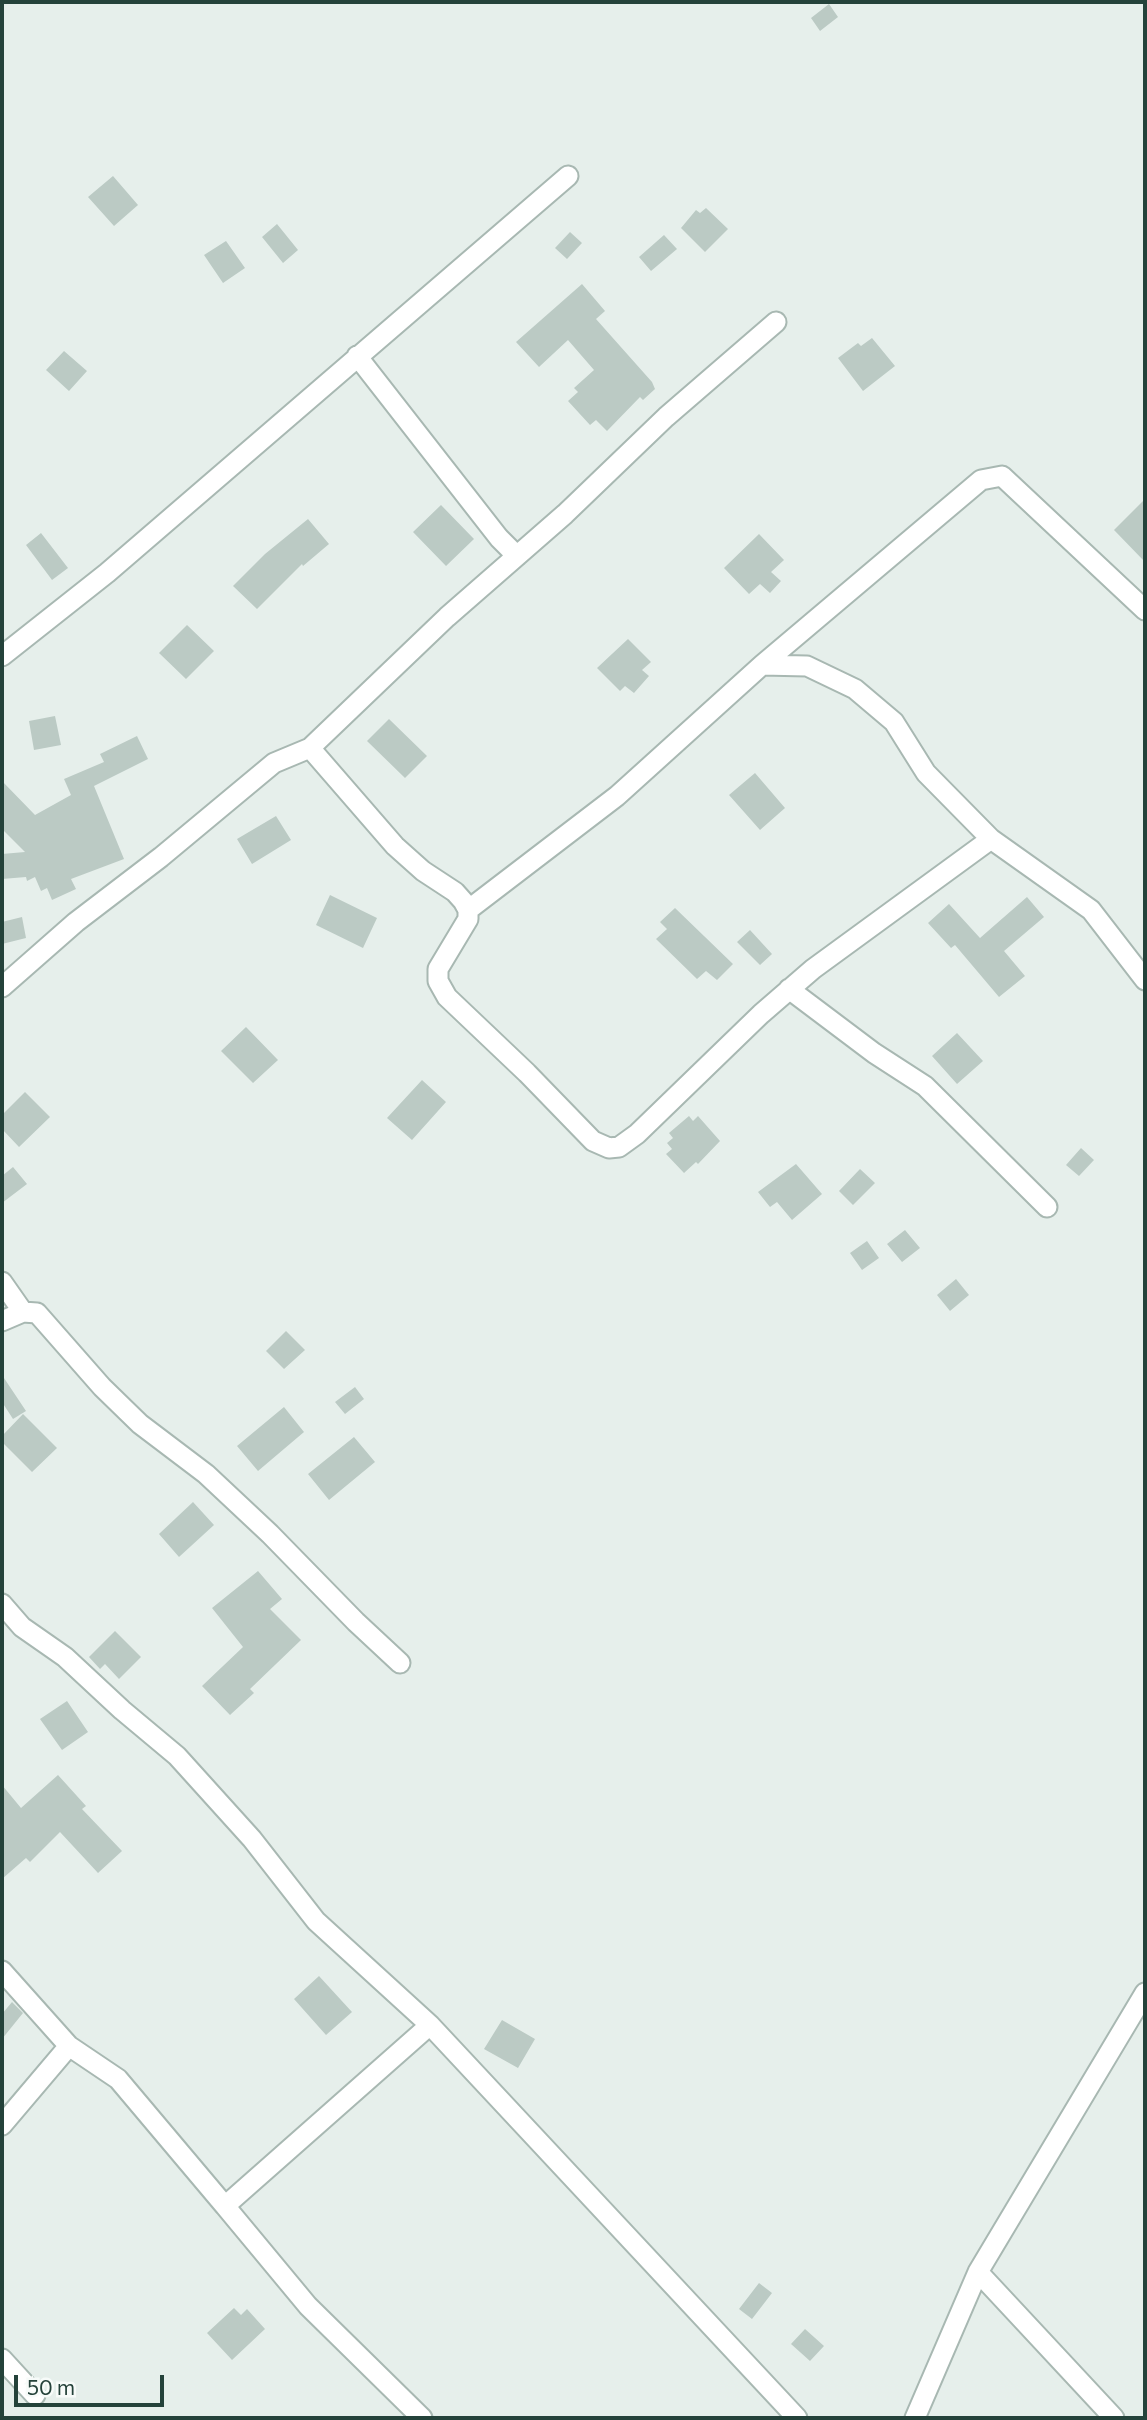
<!DOCTYPE html>
<style>
body{margin:0}
#map{position:relative;width:1147px;height:2420px;overflow:hidden;background:#e6efeb;font-family:Commissioner,sans-serif}
canvas{display:block}
.frame{position:absolute;inset:0;border:4px solid #24423a;pointer-events:none}
.scale{position:absolute;left:14px;top:2375px;width:150px;height:32px;box-sizing:border-box;border:4px solid #24423a;border-top:0;padding-left:9px;font-size:21px;line-height:24px;white-space:nowrap;color:#24423a;-webkit-text-stroke:5px #f7fbf9;paint-order:stroke}
</style>
<div id="map">
<canvas width="1147" height="2420"></canvas>
<div class="frame"></div>
<div class="scale">50 m</div>
</div>
<script>
const g = document.querySelector('canvas').getContext('2d');
g.lineJoin = 'round';
function fill(path, color) { g.fillStyle = color; g.fill(path, 'evenodd'); }
const poly = rows => new Path2D(rows.map(r => 'M' + r).join(''));
function stroke(path, color, width, dash) { g.strokeStyle = color; g.lineWidth = width; g.lineCap = dash ? 'butt' : 'round'; g.setLineDash(dash || []); g.stroke(path); }
fill(poly([
 [829,4,838,17,820,31,811,18],
 [113,176,138,205,114,226,88,197],
 [706,208,728,229,705,252,681,228,696,210,700,213],
 [277,224,298,250,283,263,262,237],
 [570,232,582,243,567,259,555,248],
 [664,235,677,249,651,271,639,257],
 [226,241,245,268,223,283,204,255],
 [582,284,605,311,596,319,652,382,655,389,643,400,640,397,607,431,596,420,590,425,568,401,578,392,574,388,594,370,568,340,539,367,516,342],
 [872,338,895,366,863,391,838,358,858,343,861,346],
 [64,351,87,371,69,391,46,370],
 [1145,499,1145,562,1114,530],
 [441,505,474,539,446,566,413,532],
 [308,519,329,544,303,566,302,564,257,609,233,586,265,554],
 [41,533,68,568,52,580,26,545],
 [759,534,784,560,771,572,781,581,770,593,760,584,749,594,724,568],
 [187,625,214,651,186,679,159,653],
 [628,639,651,662,642,670,649,676,634,693,625,686,620,691,597,668],
 [55,716,61,745,34,750,29,721],
 [389,719,427,756,405,778,367,741],
 [137,736,148,759,94,786,124,859,71,879,76,889,52,900,47,888,41,891,35,877,27,881,26,877,2,879,2,854,25,852,2,829,2,781,35,815,71,795,64,779,104,762,100,754],
 [755,773,785,808,760,830,729,795],
 [276,816,291,840,252,864,237,839],
 [330,895,377,918,363,948,316,925],
 [1027,897,1044,917,1004,951,1025,976,999,997,955,945,951,948,928,923,949,904,980,938],
 [675,908,733,964,717,980,706,971,697,979,656,939,667,929,660,922],
 [22,917,26,938,2,944,2,922],
 [750,930,772,954,760,965,737,942],
 [246,1027,278,1060,253,1083,221,1051],
 [957,1033,983,1061,957,1084,932,1056],
 [422,1080,446,1102,412,1140,387,1118],
 [25,1092,50,1117,19,1147,2,1129,2,1115],
 [689,1116,693,1121,698,1116,720,1141,698,1164,696,1162,684,1173,666,1154,672,1149,667,1143,673,1138,669,1133],
 [1081,1148,1094,1160,1079,1176,1066,1165],
 [796,1164,822,1194,792,1220,777,1202,770,1207,758,1192],
 [13,1167,27,1184,2,1203,2,1176],
 [860,1169,875,1183,853,1205,839,1191],
 [905,1230,920,1248,902,1262,887,1244],
 [867,1241,879,1258,862,1270,850,1253],
 [956,1279,969,1295,950,1311,937,1295],
 [286,1331,305,1350,284,1369,266,1351],
 [2,1375,26,1411,13,1419,2,1402],
 [355,1387,364,1399,345,1414,335,1402],
 [284,1407,304,1432,258,1471,237,1446],
 [23,1414,57,1448,32,1472,2,1442,2,1436],
 [354,1437,375,1462,329,1500,308,1474],
 [193,1502,214,1525,179,1557,159,1534],
 [258,1571,282,1599,270,1609,301,1640,250,1689,254,1693,230,1715,202,1686,243,1647,212,1608],
 [115,1631,141,1657,119,1679,105,1664,100,1669,89,1657],
 [67,1701,88,1732,62,1750,40,1719],
 [58,1775,86,1806,82,1809,122,1851,98,1873,60,1832,30,1862,26,1858,2,1879,2,1785,21,1808],
 [319,1976,352,2012,326,2035,294,1999],
 [12,2002,23,2013,2,2039,2,2014],
 [502,2020,535,2039,518,2068,484,2049],
 [759,2283,772,2293,752,2319,739,2309],
 [234,2308,241,2315,247,2309,265,2329,232,2360,207,2333],
 [805,2329,824,2346,810,2361,791,2344]
]), '#bbcac4');
const minor = poly([
 [357,356,499,538,517,556],
 [2,656,107,573,568,176],
 [762,665,807,666,855,689,894,722,926,773,991,839,1091,910,1145,980],
 [310,748,395,846,423,871,455,892,463,901,468,910,468,919,438,969,438,981,447,997,527,1073,593,1141,609,1148,619,1147,637,1134,761,1014,813,969,991,839],
 [468,910,617,796,762,665,981,480,1002,476,1145,610],
 [2,987,76,922,161,857,274,763,310,748,447,617,565,514,666,417,776,322],
 [789,989,874,1053,925,1086,1047,1207],
 [2,1282,23,1312],
 [2,1321,23,1312,37,1313,102,1387,140,1424,206,1474,270,1534,356,1622,400,1663],
 [2,1604,22,1627,65,1657,122,1710,177,1756,252,1839,316,1921,430,2025,797,2418],
 [2,1971,69,2046,118,2079,225,2206],
 [2,2125,69,2046],
 [978,2272,1114,2418],
 [2,2359,35,2395],
 [422,2418,308,2306,225,2206,430,2025],
 [915,2418,978,2272,1145,1993]
]);
stroke(minor, '#a8b8b2', 23);
stroke(minor, '#fff', 19);
</script>
